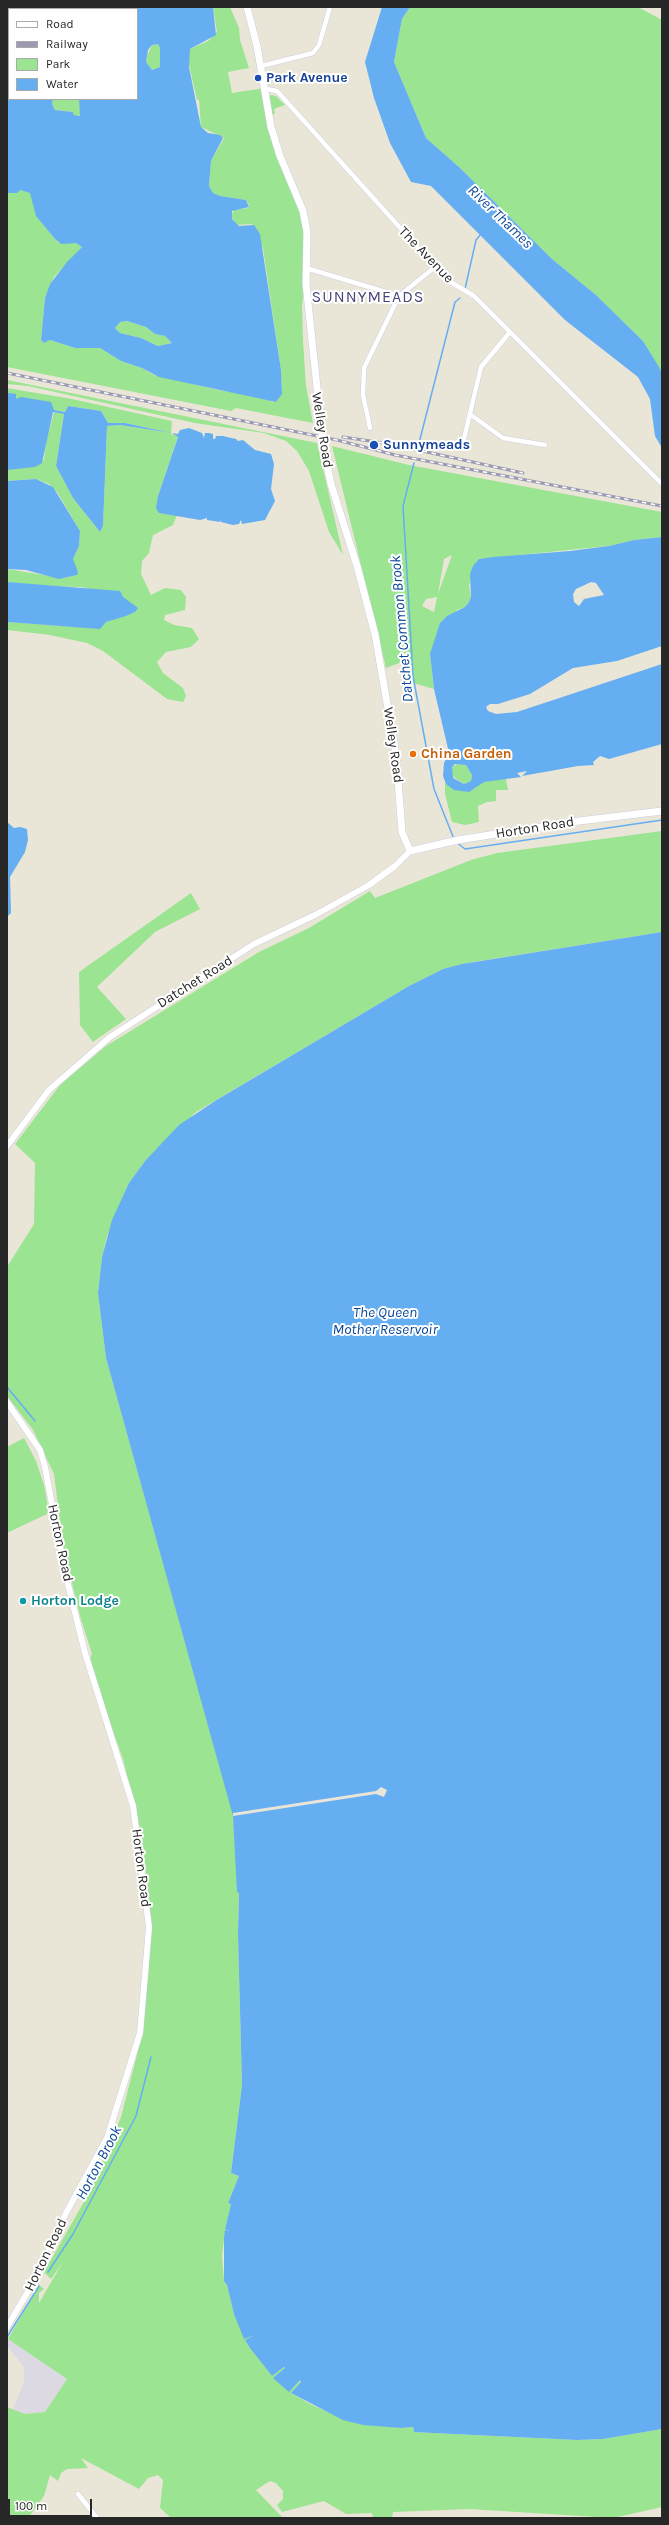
<!DOCTYPE html>
<style>
body{margin:0}
#map{position:relative;width:669px;height:2525px;overflow:hidden;background:#eae6d7;font-family:Karla,sans-serif}
canvas{display:block}
.frame{position:absolute;inset:0;border:8px solid #272727;pointer-events:none}
.legend{position:absolute;left:8px;top:8px;width:130px;height:92px;box-sizing:border-box;background:#fff;border:1px solid #a9a9a9;margin:0;padding:5px 7px;list-style:none;font-size:12px;color:#272727}
.legend li{display:flex;align-items:center;gap:8px;height:20px}
.legend b{width:20px;border:1px solid #a9a9a9}
.scale{position:absolute;left:8px;top:2499px;width:84px;height:18px;box-sizing:border-box;border:2px solid #272727;border-top:0;padding-left:5px;font-size:12px;line-height:14px;white-space:nowrap;color:#272727;-webkit-text-stroke:3px #fff;paint-order:stroke}
</style>
<div id="map">
<canvas width="669" height="2525"></canvas>
<div class="frame"></div>
<ul class="legend">
<li><b style="height:5px;background:#fff"></b>Road</li>
<li><b style="height:5px;background:#9c9ab2"></b>Railway</li>
<li><b style="height:11px;background:#9be491"></b>Park</li>
<li><b style="height:11px;background:#65aef2"></b>Water</li>
</ul>
<div class="scale">100 m</div>
</div>
<script>
const g = document.querySelector('canvas').getContext('2d');
g.lineJoin = 'round';
function fill(path, color) { g.fillStyle = color; g.fill(path, 'evenodd'); }
const poly = rows => new Path2D(rows.map(r => 'M' + r).join(''));
function stroke(path, color, width, dash) { g.strokeStyle = color; g.lineWidth = width; g.lineCap = dash ? 'butt' : 'round'; g.setLineDash(dash || []); g.stroke(path); }
function label(font, color, halo, rows, align = 'center') {
  g.font = font + ' Karla,sans-serif'; g.lineWidth = 4; g.setLineDash([]); g.textBaseline = 'middle'; g.strokeStyle = halo; g.fillStyle = color; for (const [text, x, y, turn = 0] of rows) {
    g.save(); g.translate(x, y); g.rotate((+turn || 0) * Math.PI / 180); g.textAlign = isNaN(turn) ? turn : align; if (halo) g.strokeText(text, 0, 0); g.fillText(text, 0, 0); g.restore();
  }
}
fill(poly([
 [8,2339,67,2379,45,2412,25,2414,13,2409,24,2382,24,2367,7,2346]
]), '#ddd9e2');
fill(poly([
 [213,7,230,7,239,28,240,40,249,68,228,72,232,93,265,88,271,127,303,211,306,268,302,307,303,341,306,386,313,423,236,408,231,411,7,367,7,193,20,190,31,193,40,220,55,239,59,243,76,242,82,247,54,277,45,298,41,340,44,343,50,340,75,348,100,348,121,361,142,368,154,375,218,390,257,396,273,402,282,394,281,370,263,248,252,224,236,225,231,216,234,210,248,208,249,205,246,200,220,196,213,193,209,186,211,161,224,138,201,127,199,100,197,100,188,60,190,49,208,41,217,32],
 [410,7,638,7,662,20,662,373,643,341,596,295,552,259,459,167,426,138,394,62,402,19],
 [158,44,160,48,160,67,152,70,146,62,147,56,152,45],
 [271,95,276,96,285,105,274,109,275,113,271,117,269,97],
 [53,99,79,99,81,116,74,115,73,112,55,110,52,104],
 [127,321,146,327,155,334,165,336,172,343,158,346,141,338,120,333,115,328,120,322],
 [7,380,317,443,343,555,329,532,309,471,297,451,286,441,264,433,195,423,28,386,7,384],
 [7,388,72,399,172,421,171,434,178,436,158,496,159,513,177,515,173,525,153,535,149,553,142,561,141,574,151,595,165,588,181,590,186,597,185,610,165,615,164,620,174,625,192,628,199,639,191,647,166,652,157,662,163,673,183,688,186,696,183,702,167,699,103,651,87,643,50,635,7,630,7,622,78,627,106,622,135,612,123,597,81,587,34,586,7,582,7,569,63,578,77,575,73,559,79,546,80,531,57,492,49,484,36,479,7,481,7,470,44,460,46,442,54,412,64,414,56,466,73,498,100,532,103,526,107,426,120,425,170,433,125,423,108,423,101,411,68,406,65,412,54,410,16,399,9,393,7,394],
 [332,446,409,465,662,512,662,537,634,540,609,546,479,559,469,585,471,597,469,602,465,607,457,610,430,654,434,689,413,683,411,662,407,660,386,668],
 [452,555,438,594,444,559],
 [437,597,434,612,422,606,426,599],
 [458,764,466,765,472,775,471,781,464,784,452,776,452,767],
 [506,779,508,790,496,790,496,801,487,802,478,806,479,822,465,825,452,822,445,794,445,781,446,784,474,789,484,781],
 [662,831,662,932,473,962,443,969,409,986,196,1112,145,1161,129,1183,107,1236,102,1257,98,1293,106,1358,233,1813,239,1892,238,1935,242,2085,231,2173,239,2176,228,2203,231,2204,225,2229,229,2229,225,2231,222,2256,224,2281,227,2285,234,2314,256,2337,245,2340,272,2376,284,2367,285,2369,274,2378,289,2391,300,2380,301,2382,291,2393,312,2405,341,2418,402,2428,413,2427,414,2432,577,2440,603,2439,662,2429,662,2507,613,2518,469,2509,393,2512,392,2518,373,2518,372,2513,346,2514,324,2501,282,2512,277,2505,283,2499,283,2491,276,2483,270,2481,256,2490,283,2518,171,2518,160,2508,163,2480,158,2475,148,2478,139,2489,81,2458,88,2468,67,2469,61,2473,58,2481,50,2475,44,2496,28,2518,7,2518,7,2407,25,2414,45,2412,67,2379,8,2339,39,2285,44,2289,39,2293,39,2303,63,2262,51,2279,44,2272,89,2193,121,2117,138,2051,149,1967,149,1903,142,1837,123,1759,88,1663,92,1654,80,1616,63,1546,54,1474,33,1430,7,1396,7,1267,34,1224,35,1163,15,1144,60,1085,106,1046,259,952,309,928,370,891,375,898,471,860,497,853],
 [191,893,200,909,155,932,97,987,126,1019,93,1042,80,1025,79,972],
 [24,1438,36,1461,44,1485,49,1513,7,1533,7,1447]
]), '#9be491');
fill(poly([
 [23,7,108,7,108,9,21,9],
 [121,7,213,7,216,35,190,49,189,67,201,127,208,133,220,135,223,138,211,161,209,186,213,193,220,196,246,200,249,207,232,211,232,219,239,226,254,225,260,234,281,370,282,394,276,402,159,377,142,368,121,361,100,348,75,348,50,340,44,343,41,340,45,298,50,284,67,262,82,247,76,243,61,244,55,239,36,216,30,193,20,190,17,193,7,193,7,21,9,19,9,99,53,99,52,104,55,110,73,112,74,115,80,116,79,99,137,99,137,9,122,9],
 [158,44,160,48,160,67,152,70,146,62,148,50,152,45],
 [127,321,146,327,155,334,165,336,172,343,158,346,141,338,120,333,115,328,120,322],
 [382,7,410,7,402,19,394,62,426,138,459,167,552,259,596,295,643,341,659,367,662,373,662,448,655,436,650,399,638,377,565,320,431,186,411,182,390,143,374,98,365,62],
 [9,393,16,394,16,399,21,397,51,402,54,410,65,412,68,406,101,411,108,423,125,423,171,433,120,425,107,426,103,526,100,532,73,498,56,466,64,414,53,412,42,463,35,467,7,470,7,394],
 [189,428,202,433,204,438,205,433,209,433,213,434,213,439,215,439,216,436,223,436,236,439,238,441,243,440,255,450,271,454,274,464,271,489,275,501,265,520,242,524,241,520,239,524,233,525,221,522,220,520,220,522,207,520,207,518,200,520,159,513,156,508,158,496,178,437,172,433,178,434,180,430],
 [36,479,53,487,80,531,79,546,73,559,78,572,77,575,59,579,26,570,7,569,7,481],
 [662,537,662,646,617,661,573,668,530,694,498,704,490,704,486,707,488,711,496,714,517,712,662,664,662,744,609,759,600,756,593,762,594,765,578,766,522,776,527,771,517,773,521,777,484,782,469,792,454,790,446,784,443,776,444,763,449,753,434,689,430,654,440,623,447,616,465,607,469,602,471,597,470,574,473,566,479,559,493,557,570,551,609,546,634,540],
 [591,582,596,583,604,595,584,599,579,606,574,602,573,594,576,589],
 [455,764,466,765,472,775,471,781,464,784,453,778,452,767],
 [7,582,120,591,123,597,138,608,135,612,126,616,106,622,100,629,7,622],
 [7,822,14,828,20,827,27,829,28,840,25,852,10,877,11,913,7,917],
 [662,932,662,2429,603,2439,577,2440,433,2433,414,2432,413,2427,402,2428,363,2425,343,2420,291,2393,301,2382,300,2380,289,2392,273,2378,285,2368,284,2367,272,2376,250,2348,245,2340,255,2335,244,2339,234,2314,227,2285,224,2281,224,2237,225,2230,229,2231,225,2229,231,2204,228,2203,239,2176,231,2173,242,2085,238,1935,239,1893,237,1892,233,1816,106,1358,98,1293,102,1257,112,1220,129,1183,145,1161,179,1125,215,1101,409,986,443,969,462,964]
]), '#65aef2');
fill(poly([
 [381,1787,387,1790,384,1797,376,1794,233,1816,233,1813,376,1791]
]), '#eae6d7');
stroke(poly([
 [465,289,476,240,481,234],
 [418,447,455,302,460,298],
 [414,463,403,506,413,676,434,789,454,839],
 [456,842,465,849,662,820],
 [7,1387,35,1421],
 [48,2272,73,2234,136,2116,151,2057],
 [7,2337,39,2286]
]), '#65aef2', 1.5);
const minor = poly([
 [261,66,313,53,319,45,330,7],
 [266,89,277,91,447,280,474,296,662,484],
 [306,268,399,296],
 [471,415,503,438,545,445],
 [370,428,363,395,364,368,399,296,435,267],
 [462,447,481,367,510,332],
 [78,2494,97,2518]
]);
const tertiary = poly([
 [7,1146,49,1090,110,1037,254,944,317,914,369,885,395,866,410,851],
 [7,1402,40,1450,45,1467,64,1568,85,1653,133,1806,149,1927,140,2033,107,2138,66,2213,36,2278,7,2327]
]);
const secondary = poly([
 [247,7,257,46,271,127,280,156,303,211,307,232,306,284,321,425],
 [323,447,331,484,357,566,375,634,396,755,402,832,410,851,458,840,579,821,662,811]
]);
stroke(minor, '#cdcde1', 5.5);
stroke(tertiary, '#cdcde1', 7);
stroke(secondary, '#cdcde1', 8);
stroke(minor, '#fff', 4.5);
stroke(tertiary, '#fff', 6);
stroke(secondary, '#fff', 7);
const rail = poly([
 [7,373,337,440,395,455,662,506],
 [343,437,390,444,523,473]
]);
stroke(rail, '#9c9ab2', 3);
stroke(rail, '#fff', 1.5, [4.5]);
const secondaryBridge = poly([
 [321,425,323,447]
]);
stroke(secondaryBridge, '#cdcde1', 8, []);
stroke(secondaryBridge, '#fff', 7);
for (const [x, y, r, color] of [
 [258,78,4,"#1a4fb4"],
 [374,445,5,"#1a4fb4"],
 [413,754,4,"#e8710a"],
 [23,1601,4,"#0f9aa8"]
]) { const dot = new Path2D(); dot.arc(x, y, r, 0, 2 * Math.PI); g.fillStyle = color; g.fill(dot); stroke(dot, '#fff', 1.5); }
label('bold 14px', '#164399', '#fff', [
 ["Park Avenue",266,78],
 ["Sunnymeads",383,445]
], 'left');
label('14px', '#272727', '#fff', [
 ["The Avenue",426,255,46],
 ["Welley Road",322,430,81],
 ["Welley Road",393,745,82],
 ["Horton Road",535,828,-9],
 ["Datchet Road",195,982,-32],
 ["Horton Road",60,1543,78],
 ["Horton Road",141,1868,83],
 ["Horton Road",46,2255,-64]
]);
label('bold 14px', '#c56008', '#fff', [
 ["China Garden",421,754]
], 'left');
label('bold 14px', '#0d838f', '#fff', [
 ["Horton Lodge",31,1601]
], 'left');
label('italic 15px', '#094899', '#fff', [
 ["River Thames",500,217,44],
 ["Datchet Common Brook",402,629,-95],
 ["The Queen",385,1313],
 ["Mother Reservoir",385,1330],
 ["Horton Brook",99,2163,-62]
]);
g.letterSpacing = '1px';
label('16px', '#484678', '#fff', [
 ["SUNNYMEADS",368,297]
]);
g.letterSpacing = '0px';
</script>
